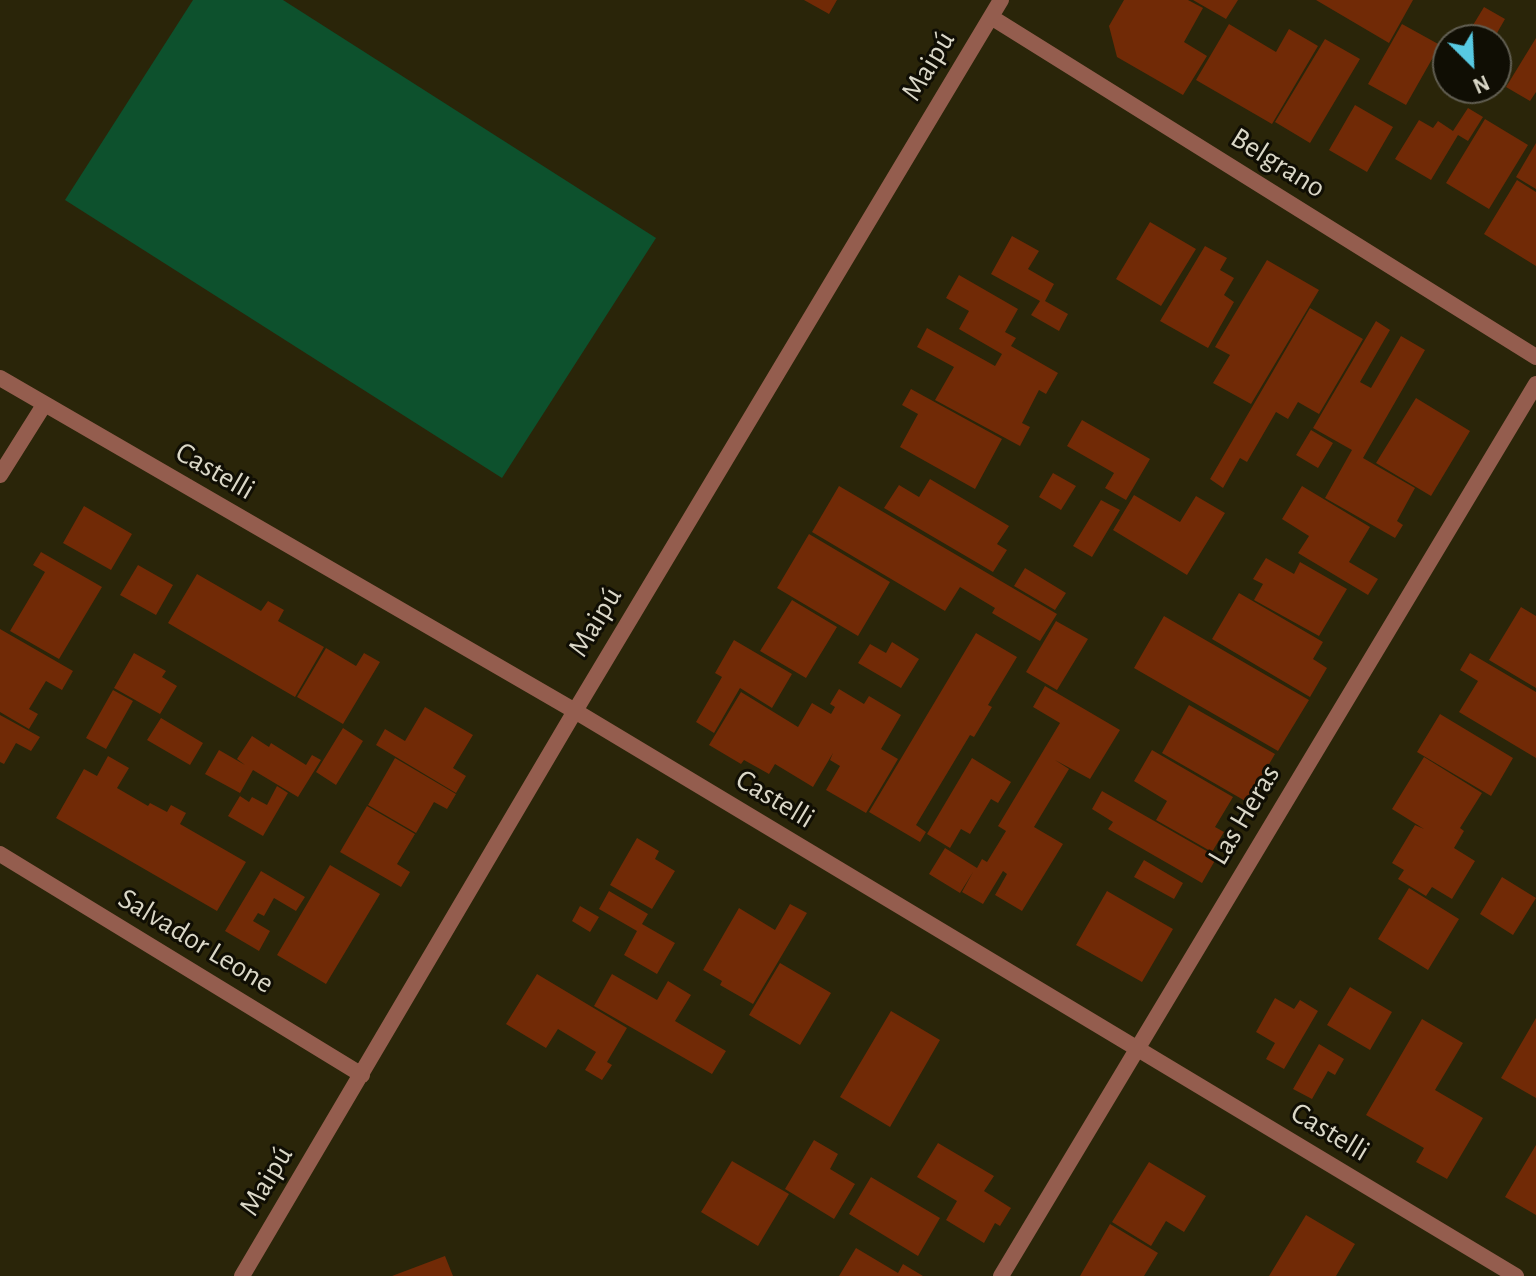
<!DOCTYPE html>
<meta charset="utf-8">
<style>
body{margin:0}
#map{position:relative;width:1536px;height:1276px;overflow:hidden;background:#2a2509;font-family:"Alegreya Sans",sans-serif}
canvas{display:block}
.north{position:absolute;left:1432px;top:24px;width:80px;height:80px;box-sizing:border-box;background:#100e04;border:2px solid #615e52;border-radius:50%;rotate:156deg;font-size:22px;font-weight:700;line-height:32px;text-align:center;color:#dad7c7}
.north::after{content:'';display:block;margin:auto;width:28px;height:36px;background:#57c9e2;clip-path:polygon(50% 0,100% 100%,50% 72%,0 100%)}
</style>
<div id="map">
<canvas width="1536" height="1276"></canvas>
<div class="north">N</div>
</div>
<script>
const g = document.querySelector('canvas').getContext('2d');
g.lineJoin = 'round';
function fill(path, color) { g.fillStyle = color; g.fill(path, 'evenodd'); }
const poly = rows => new Path2D(rows.map(r => 'M' + r).join(''));
function stroke(path, color, width, dash) { g.strokeStyle = color; g.lineWidth = width; g.lineCap = dash ? 'butt' : 'round'; g.setLineDash(dash || []); g.stroke(path); }
function label(font, color, halo, rows, align = 'center') {
  g.font = font + ' "Alegreya Sans",sans-serif'; g.lineWidth = 6; g.setLineDash([]); g.textBaseline = 'middle'; g.strokeStyle = halo; g.fillStyle = color; for (const [text, x, y, turn = 0] of rows) {
    g.save(); g.translate(x, y); g.rotate((+turn || 0) * Math.PI / 180); g.textAlign = isNaN(turn) ? turn : align; if (halo) g.strokeText(text, 0, 0); g.fillText(text, 0, 0); g.restore();
  }
}
fill(poly([
 [193,0,283,0,656,238,502,478,65,200]
]), '#0d512d');
fill(poly([
 [804,0,837,0,829,14],
 [1124,0,1188,0,1203,8,1184,42,1207,56,1183,95,1117,57,1109,26],
 [1193,0,1238,0,1226,19],
 [1316,0,1413,0,1389,43],
 [1484,7,1505,19,1493,40,1464,40],
 [1229,24,1276,52,1289,29,1318,46,1272,124,1196,80],
 [1402,24,1440,45,1406,105,1368,84],
 [1536,38,1536,92,1530,101,1506,87],
 [1325,39,1360,59,1310,143,1275,122],
 [1355,105,1393,127,1367,172,1329,150],
 [1468,108,1483,117,1468,141,1458,135,1431,180,1395,159,1419,120,1433,128,1438,121,1453,131],
 [1485,119,1528,145,1489,209,1446,183],
 [1536,143,1536,189,1516,177],
 [1517,180,1536,192,1536,266,1484,234],
 [1150,222,1196,249,1161,306,1116,279],
 [1012,236,1039,251,1028,269,1054,284,1045,301,1068,314,1059,331,1031,315,1040,301,991,274],
 [1205,246,1227,258,1220,270,1234,278,1224,295,1234,302,1208,348,1160,321],
 [1267,260,1319,290,1251,404,1213,383,1230,355,1215,347],
 [959,275,1018,309,1005,332,1016,338,1011,346,1058,373,1046,394,1039,390,1022,423,1030,427,1020,446,935,400,954,367,917,347,927,328,995,366,1002,354,959,329,969,311,946,298],
 [1310,308,1363,339,1319,414,1298,402,1288,419,1276,412,1247,462,1240,458,1223,488,1210,479],
 [1376,321,1390,330,1360,382,1371,388,1401,336,1425,350,1363,458,1415,488,1397,521,1403,525,1395,538,1325,498,1352,450,1313,428],
 [911,389,1002,439,975,489,900,447,918,414,902,405],
 [1416,398,1470,431,1431,496,1376,463],
 [1082,420,1150,459,1126,500,1105,488,1114,473,1067,446],
 [1311,430,1333,443,1318,468,1296,455],
 [1053,473,1076,486,1061,510,1039,497],
 [930,479,1009,526,997,544,1007,550,993,572,884,508,899,485,919,497],
 [839,486,1057,614,1040,641,992,613,995,608,960,587,945,611,812,532],
 [1302,486,1370,527,1349,562,1378,579,1368,595,1298,553,1309,536,1282,519],
 [1134,495,1180,522,1196,496,1225,513,1187,575,1113,530],
 [1101,500,1120,510,1092,557,1073,546],
 [84,506,132,534,111,570,63,543],
 [809,534,890,582,858,636,777,588],
 [41,552,102,587,59,659,10,631,45,572,33,565],
 [1266,558,1294,574,1300,562,1347,589,1319,636,1254,600,1263,584,1253,579],
 [138,565,173,585,156,615,120,595],
 [1025,568,1066,593,1055,610,1014,586],
 [197,574,261,611,268,601,284,610,278,621,324,647,295,697,168,623],
 [1239,593,1323,642,1313,659,1327,668,1310,697,1212,639],
 [792,600,837,627,806,678,760,651],
 [1521,607,1536,616,1536,688,1489,660],
 [1164,616,1309,700,1278,751,1134,668],
 [1056,621,1088,639,1057,690,1026,672],
 [0,629,73,671,62,690,46,681,29,709,38,714,29,729,0,712],
 [976,633,1017,657,988,705,992,707,974,737,970,735,916,825,926,832,920,842,869,812],
 [734,640,792,674,772,708,740,688,714,733,696,722,722,677,715,673],
 [892,642,919,659,901,688,858,663,870,644,886,653],
 [326,648,356,666,364,653,380,662,343,724,297,697],
 [134,653,166,671,162,677,177,686,160,714,114,688],
 [1470,653,1536,692,1536,758,1459,712,1478,681,1460,670],
 [1045,686,1120,730,1090,779,1055,760,1069,769,1034,827,1063,844,1022,911,995,895,1007,874,1003,871,983,904,962,892,973,872,960,893,929,874,945,848,977,868,982,859,987,862,1006,831,998,826,1060,723,1033,707],
 [839,689,864,704,869,696,901,715,881,749,898,759,866,813,826,790,840,766,830,760,833,753,813,787,775,764,769,774,744,760,741,764,709,745,741,692,798,727,812,703,831,714,835,707,830,704],
 [113,690,133,701,106,749,86,738],
 [1189,705,1275,754,1247,802,1162,753],
 [425,707,473,735,453,768,466,776,456,793,376,745,385,729,405,741],
 [1440,714,1513,758,1491,796,1417,752],
 [0,715,40,737,31,751,16,743,4,764,0,762],
 [161,718,203,743,190,765,147,740],
 [343,728,363,741,336,785,316,772],
 [252,736,269,747,271,743,306,765,312,755,321,760,298,797,253,770,240,793,205,774,219,750,245,765,237,759],
 [1152,750,1233,797,1215,827,1224,832,1212,852,1156,820,1167,801,1134,781],
 [108,756,129,768,117,788,148,806,150,803,167,812,171,805,186,813,180,824,246,862,217,911,56,818,84,769,97,776],
 [1424,757,1482,793,1460,828,1464,831,1454,848,1475,861,1452,899,1432,887,1426,896,1398,879,1404,870,1392,863,1415,825,1424,829,1392,809],
 [395,758,456,794,447,809,434,802,416,833,368,805],
 [972,758,1011,782,998,803,991,799,970,834,961,829,950,848,927,834],
 [277,786,288,793,263,836,228,816,240,796,249,802,252,797,267,805],
 [1102,791,1217,857,1202,883,1108,829,1113,822,1092,809],
 [367,806,415,834,397,864,410,872,401,887,340,852],
 [637,838,659,851,655,859,675,871,652,909,610,885],
 [1144,860,1183,883,1174,899,1134,877],
 [330,865,380,894,326,984,277,955],
 [261,871,305,897,296,911,274,898,264,916,258,913,253,921,270,931,259,951,225,931],
 [1502,877,1536,898,1513,935,1480,914],
 [1409,888,1459,919,1428,970,1378,939],
 [609,891,648,914,642,924,675,943,657,974,624,955,637,931,599,909],
 [1107,891,1173,929,1142,982,1076,945],
 [790,904,807,913,753,1004,720,985,722,981,703,970,739,908,775,930],
 [580,906,599,917,590,932,572,921],
 [780,963,831,993,800,1045,749,1015],
 [537,974,627,1028,607,1062,612,1065,602,1080,585,1070,596,1052,558,1029,546,1048,506,1024],
 [612,974,657,1000,668,981,691,995,675,1021,726,1051,712,1074,594,1006],
 [1350,987,1392,1012,1370,1050,1327,1025],
 [1275,998,1294,1009,1300,1000,1318,1011,1284,1069,1266,1059,1275,1043,1256,1032],
 [891,1011,940,1040,890,1127,840,1097],
 [1536,1018,1536,1098,1501,1078],
 [1422,1019,1463,1043,1435,1090,1483,1118,1447,1179,1416,1162,1424,1148,1366,1115],
 [1319,1044,1344,1059,1335,1075,1328,1071,1312,1099,1293,1089],
 [814,1140,838,1154,830,1169,855,1184,834,1219,785,1189],
 [938,1143,994,1176,984,1191,1011,1208,1000,1226,995,1223,984,1243,946,1220,957,1201,917,1177],
 [1536,1145,1536,1215,1505,1197],
 [732,1161,789,1194,758,1246,701,1212],
 [1149,1162,1206,1196,1184,1232,1166,1221,1151,1246,1112,1222],
 [871,1177,940,1218,918,1256,849,1214],
 [1306,1215,1355,1244,1336,1276,1269,1276],
 [1110,1224,1158,1253,1144,1276,1080,1276],
 [856,1248,898,1273,903,1264,923,1276,839,1276],
 [445,1256,453,1276,392,1276]
]), '#712a06');
stroke(poly([
 [991,17,1536,357],
 [0,378,575,711,1516,1276],
 [0,475,44,405],
 [0,854,362,1075],
 [242,1276,575,711,1001,0],
 [1001,1276,1536,384]
]), '#945d4e', 16);
label('30px', '#dad7c7', '#100e04', [
 ["Maipú",928,66,-59],
 ["Belgrano",1278,163,32],
 ["Castelli",215,471,30],
 ["Maipú",595,622,-59],
 ["Castelli",775,799,31],
 ["Las Heras",1244,815,-59],
 ["Salvador Leone",196,941,31],
 ["Castelli",1330,1132,31],
 ["Maipú",266,1181,-59]
]);
</script>
